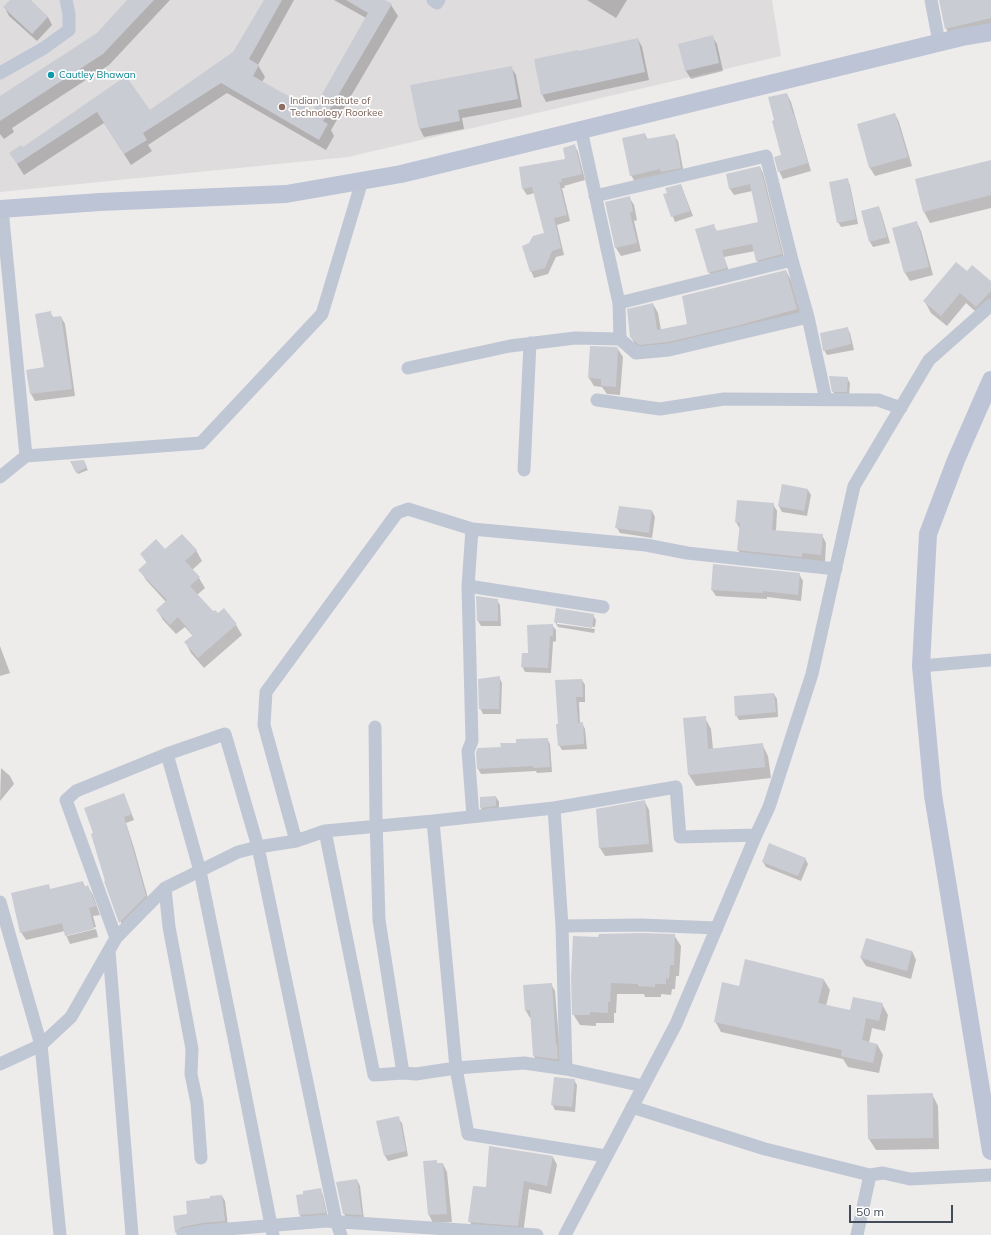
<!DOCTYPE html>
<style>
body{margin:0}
#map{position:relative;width:991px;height:1235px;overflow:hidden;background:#eeebeb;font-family:Mulish,sans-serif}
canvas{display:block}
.scale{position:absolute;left:849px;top:1205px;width:104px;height:18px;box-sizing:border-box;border:2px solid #434b59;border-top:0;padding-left:5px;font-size:12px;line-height:14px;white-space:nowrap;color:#434b59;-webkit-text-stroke:3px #fff;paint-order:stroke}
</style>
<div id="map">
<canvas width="991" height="1235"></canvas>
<div class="scale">50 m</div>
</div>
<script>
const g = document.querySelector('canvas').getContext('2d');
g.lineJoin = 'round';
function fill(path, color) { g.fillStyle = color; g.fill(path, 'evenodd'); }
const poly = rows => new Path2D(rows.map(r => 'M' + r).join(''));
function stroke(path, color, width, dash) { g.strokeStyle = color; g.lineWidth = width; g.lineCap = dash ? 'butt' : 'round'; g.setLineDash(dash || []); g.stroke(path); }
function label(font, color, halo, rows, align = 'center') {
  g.font = font + ' Mulish,sans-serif'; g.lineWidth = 3.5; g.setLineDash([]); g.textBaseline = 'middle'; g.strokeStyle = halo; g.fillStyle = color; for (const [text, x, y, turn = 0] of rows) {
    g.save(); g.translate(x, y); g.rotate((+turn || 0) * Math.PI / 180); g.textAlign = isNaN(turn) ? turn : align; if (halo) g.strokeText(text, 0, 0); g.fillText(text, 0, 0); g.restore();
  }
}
fill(poly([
 [0,0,772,0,781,56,348,157,0,192]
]), '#dfdcdd');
fill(poly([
 [12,0,29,0,48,17,52,25,37,41,9,16,5,8],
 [128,0,170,0,109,65,12,128,14,132,4,139,0,134,0,97,97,34],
 [265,0,294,0,258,65,265,77,262,82,314,112,366,18,334,0,383,0,391,5,398,16,331,130,334,136,326,150,227,93,148,145,152,151,131,165,104,123,24,175,17,164,23,149,126,77,149,111,234,52],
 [587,0,627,0,616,18],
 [940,0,991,0,991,29,951,39,946,28],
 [712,36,717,44,723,71,691,79,686,71,680,44],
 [638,39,642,47,649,80,546,102,542,94],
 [511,67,516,75,522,107,462,118,464,129,424,137,420,129],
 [787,94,791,102,811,171,783,179,779,171,783,156,775,121],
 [895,114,899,122,912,166,875,176,870,168,858,125],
 [645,134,648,140,674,135,678,141,684,174,635,182,631,175],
 [575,146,578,152,585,180,564,186,565,188,562,188,570,221,557,225,564,255,556,257,548,274,534,278,531,271,545,234,535,193,527,195,523,189,566,159],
 [991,161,991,208,930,223,924,212],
 [760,167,763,173,785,261,761,267,757,260,755,251,724,257,730,274,713,279,709,272,713,225,717,231,760,223,752,191,734,195,730,189,727,174],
 [847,179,850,185,858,224,841,227,838,222],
 [681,185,693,216,675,222,664,195],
 [629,197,634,205,637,220,634,221,641,251,621,256,616,248],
 [878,207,881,212,890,243,873,247,870,242,862,211],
 [917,223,921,231,933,275,910,281,905,273,894,229],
 [786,271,791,280,802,318,673,351,636,346,631,337,653,304,658,313,661,330,688,325],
 [967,272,991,282,991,308,983,318,966,303,947,326,931,313,925,302],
 [50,313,54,318,61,317,65,324,75,396,35,401,31,394,27,370,45,368],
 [847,328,850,333,854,350,827,355,824,350],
 [591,347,618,349,623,357,620,395,607,394,602,387,594,386,589,378],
 [847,378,850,383,849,397,836,397,833,391],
 [83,461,88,470,78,474,72,462],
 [782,485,808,490,811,495,807,516,782,512,779,506],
 [773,504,777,511,776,531,822,535,826,543,825,562,743,557,738,550,740,529,736,522],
 [652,511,655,517,652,538,620,533,617,528],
 [196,550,202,561,192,570,199,578,205,588,197,595,213,613,218,614,223,610,236,625,242,635,204,668,191,653,186,643,193,636,185,627,176,634,163,620,157,610,166,602,146,580,140,570,147,563,141,554,165,551],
 [799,574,803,581,801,601,767,597,767,599,716,596,712,590],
 [497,600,500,605,501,626,481,626,478,621],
 [593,615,596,620,595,627,557,622,557,624,595,629,594,633,558,627,555,622],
 [552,625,556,630,556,641,553,642,551,673,525,672,522,666,529,654],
 [0,646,10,673,0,676],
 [499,677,502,683,501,714,483,714,480,708],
 [582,680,585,685,585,702,579,702,580,724,582,723,585,729,587,749,562,750,559,745],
 [774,694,777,699,778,717,739,720,736,715],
 [705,718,711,729,713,749,762,744,768,756,771,778,696,786,689,775],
 [547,739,550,744,552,772,537,773,536,771,481,774,478,769,517,744],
 [1,768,10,776,14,784,0,801],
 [124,795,134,820,126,823,134,848,149,902,123,928,105,882],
 [496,797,499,802,499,811,484,813,481,808],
 [645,802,649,810,653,852,605,856,600,848,597,810],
 [805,858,808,864,801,881,766,867,763,862],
 [83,882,85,887,88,887,93,895,100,915,93,916,96,927,67,934,67,936,96,929,98,937,70,944,66,935,65,931,26,940,21,932,48,885,51,890],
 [674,935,681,946,679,976,676,976,675,989,672,989,671,995,661,994,661,997,645,997,644,994,617,994,616,1013,614,1013,614,1023,596,1023,596,1026,580,1025,573,1014,599,938],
 [912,951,916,960,911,979,866,966,861,958],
 [824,980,830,990,826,1006,851,1012,882,1004,888,1015,885,1031,872,1028,869,1043,877,1044,883,1055,879,1073,848,1067,843,1059,721,1032,715,1021,739,987],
 [551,984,555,991,561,1066,538,1063,534,1056,531,1017,530,1018,526,1011],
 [574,1080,577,1085,575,1112,555,1110,552,1104],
 [932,1094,938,1106,939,1149,876,1150,869,1139,868,1096],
 [398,1118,402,1123,408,1156,388,1161,385,1156],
 [553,1157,557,1165,551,1194,529,1189,523,1234,474,1230,470,1222,474,1187,487,1188],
 [436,1161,438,1164,443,1164,447,1172,452,1222,433,1223,429,1215],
 [357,1180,360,1186,364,1220,347,1219,344,1214],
 [320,1189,323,1195,328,1218,303,1220,300,1215],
 [222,1196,225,1201,228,1226,178,1235,176,1232,174,1217,188,1215,211,1199]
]), '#0003');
fill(poly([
 [10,0,31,0,48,17,32,34,3,7],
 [127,0,154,0,103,54,0,121,0,96,97,33],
 [264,0,282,0,249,59,259,65,253,76,313,110,368,13,346,0,385,0,392,4,323,121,328,124,319,140,221,83,143,133,147,140,124,154,97,112,17,164,9,153,21,145,23,147,126,76,150,110,233,52],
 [939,0,991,0,991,18,945,29],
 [713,35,719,63,685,71,678,44],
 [638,38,645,72,541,95,534,59,578,50,578,51],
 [512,66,518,99,458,110,460,121,419,129,410,85],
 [787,93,793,114,794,114,808,163,778,172,774,157,781,155,772,121,774,120,768,97],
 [895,113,908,157,869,168,857,124],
 [645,133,646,139,675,134,681,168,661,172,660,169,630,176,622,138],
 [575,144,582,174,561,179,562,182,559,182,567,215,554,218,561,248,552,251,545,268,530,272,522,246,529,243,533,236,544,233,532,187,522,189,519,167,565,159,563,148],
 [991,160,991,195,923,212,915,179],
 [760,166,782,254,756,261,752,244,722,250,727,268,708,273,695,229,714,224,716,231,758,222,750,184,729,189,726,174],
 [848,178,856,219,837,223,829,182],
 [681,184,690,211,671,217,663,194,667,193,665,188],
 [630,196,633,212,630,213,637,243,615,248,605,202],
 [879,206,887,237,869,242,861,211],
 [917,221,929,267,904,273,892,228],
 [956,262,967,271,972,265,991,281,991,291,976,307,960,293,941,316,923,301],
 [786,270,797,309,740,325,668,342,639,345,630,337,627,309,653,303,657,330,687,324,682,296],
 [51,311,52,317,61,316,72,389,30,394,26,370,44,367,35,314],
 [848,327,851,344,823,351,820,333],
 [590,346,617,347,618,348,616,387,601,386,601,379,588,378],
 [829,376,848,377,847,392,832,392],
 [84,460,87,467,76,473,70,461],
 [782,484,808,489,804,511,778,506],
 [737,500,774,503,772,530,823,534,821,555,802,553,802,557,737,550,740,523,735,522],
 [619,506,652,510,649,533,615,528],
 [182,534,197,550,185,561,200,577,190,586,213,611,215,610,218,613,224,608,237,624,198,658,184,642,193,635,178,617,170,625,156,610,167,600,138,570,147,562,140,554,156,539,165,549],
 [713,564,800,573,798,595,763,591,763,593,711,590],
 [476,596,498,599,498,621,477,621],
 [556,608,594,614,592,628,554,622],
 [553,624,553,636,550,636,548,668,521,667,522,653,528,653,527,625],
 [500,676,499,709,479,709,478,679],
 [582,679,583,697,576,697,578,723,583,722,584,744,558,746,556,724,558,724,555,680],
 [774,693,776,712,735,716,734,696],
 [706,716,708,749,763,743,765,767,688,775,683,718],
 [548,738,550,767,533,768,533,766,477,769,476,752,478,748,501,747,500,743,516,743,516,739],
 [124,793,132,814,124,817,146,896,119,923,104,881,105,881,91,834,93,833,84,808],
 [496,796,496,806,480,808,480,797],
 [645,800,649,844,599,848,596,809],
 [769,843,806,858,798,876,762,862],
 [83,881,84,887,88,885,96,906,89,908,94,929,65,936,62,923,20,933,11,893,49,884,50,889],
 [641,933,675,934,674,965,670,965,669,979,666,978,666,984,655,984,655,987,638,986,638,984,611,983,610,1002,608,1002,608,1013,590,1012,590,1015,572,1015,571,977,573,936,598,937,599,934],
 [866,938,912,951,907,971,860,958],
 [745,959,824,979,818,1003,850,1010,853,997,883,1003,879,1021,866,1018,862,1040,877,1044,873,1063,841,1056,842,1050,714,1022,722,982,739,986],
 [552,983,556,1045,557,1045,558,1059,555,1059,533,1056,530,1010,525,1011,523,985],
 [554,1077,575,1079,572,1107,551,1105],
 [933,1093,933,1138,868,1139,867,1095],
 [399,1116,406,1151,384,1156,376,1121],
 [489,1146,553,1156,547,1186,524,1181,518,1226,468,1222,473,1186,486,1187],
 [437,1160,437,1163,443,1163,447,1214,428,1215,423,1161],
 [357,1179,362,1215,343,1214,336,1182],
 [321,1188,326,1213,299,1215,296,1195,303,1194,303,1191],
 [222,1195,225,1221,202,1223,182,1227,175,1233,173,1216,187,1214,186,1201,210,1198,210,1196]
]), '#caccd4');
stroke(poly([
 [433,0,437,3,439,0],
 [931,0,939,42],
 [0,73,44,48,69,30,69,14,66,0],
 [581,130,619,303,620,339],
 [595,196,766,156,792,260,808,317,826,400],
 [619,303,792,260],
 [408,368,510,346,575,338,620,339,636,353,669,350,808,317],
 [597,400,660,409,724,399,878,400,901,408],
 [26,456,201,443,322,314,362,181],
 [524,470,530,343],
 [0,477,26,456,2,209],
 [472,529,468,586,472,741,468,751,473,816],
 [468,586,603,607],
 [921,666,991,660],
 [375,727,376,820,379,920,403,1073],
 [167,754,200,871,235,1043,273,1235],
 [554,808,562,926,566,1069,643,1086],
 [433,821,456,1068,468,1134,606,1156],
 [325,831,374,1075,403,1073,416,1074,456,1068,524,1063,566,1069],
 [296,841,264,725,266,692,397,513,408,509,472,529,646,545,687,553,836,569],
 [165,888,169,927,192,1049,191,1074,197,1103,201,1158],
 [0,902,41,1045,0,1064],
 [562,926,641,925,717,928],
 [116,938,66,800,76,791,167,754,225,734,258,847,336,1221,341,1235],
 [109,951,132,1235],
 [632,1107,765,1149,870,1175,883,1173,910,1179,991,1175],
 [60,1235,41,1045,71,1017,116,938,165,888,238,852,258,847,296,841,325,831,433,821,554,808,676,787,680,837,756,835],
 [183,1235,204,1231,326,1221,537,1235],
 [565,1235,676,1024,756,835,769,807,812,674,854,486,929,360,991,305],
 [857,1235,870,1175]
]), '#c0c7d4', 13);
stroke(poly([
 [0,209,100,202,286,194,401,174,962,37,991,32],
 [991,380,956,460,928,534,921,666,933,795,991,1151]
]), '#bcc4d6', 18);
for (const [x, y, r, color] of [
 [51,75,4,"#0f9aa8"],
 [282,107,4,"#8d6e63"]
]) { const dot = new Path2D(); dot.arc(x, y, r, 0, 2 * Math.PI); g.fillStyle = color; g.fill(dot); stroke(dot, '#fff', 1.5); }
label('10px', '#0d838f', '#fff', [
 ["Cautley Bhawan",59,75]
], 'left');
label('10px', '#785e54', '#fff', [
 ["Indian Institute of",290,101],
 ["Technology Roorkee",290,113]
], 'left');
</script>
